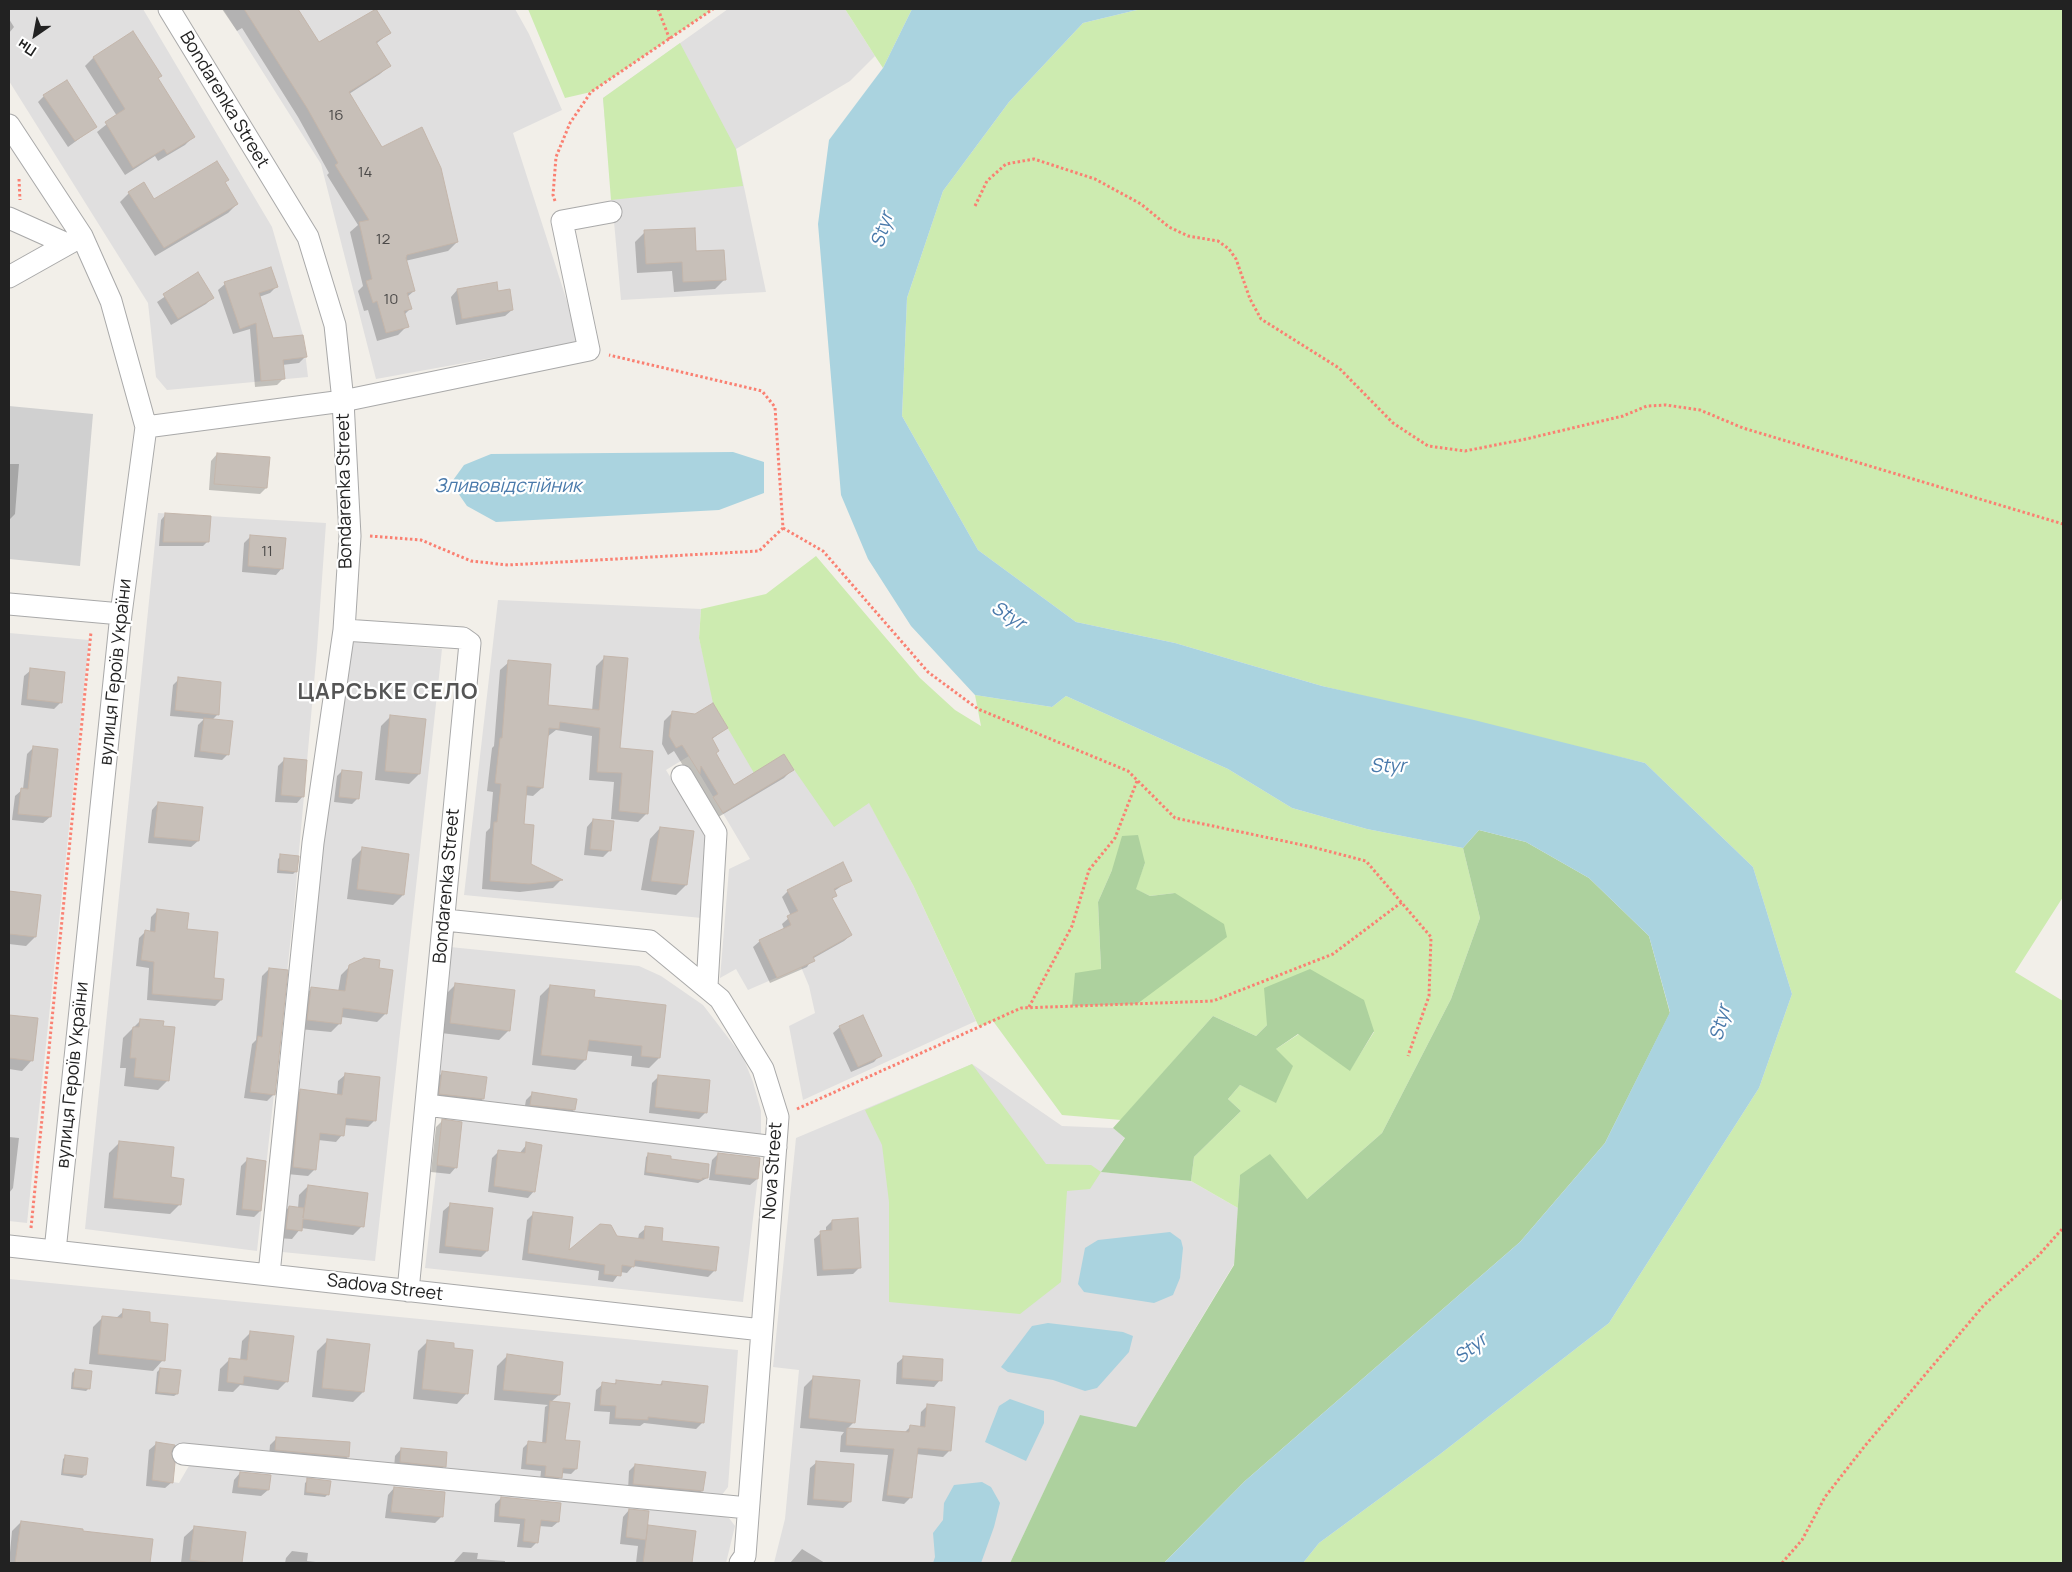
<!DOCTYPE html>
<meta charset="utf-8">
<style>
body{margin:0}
#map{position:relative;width:2072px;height:1572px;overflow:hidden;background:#f2efe9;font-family:Manrope,sans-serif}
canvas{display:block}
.frame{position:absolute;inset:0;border:10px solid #222;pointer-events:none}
.north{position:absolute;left:10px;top:10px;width:50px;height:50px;-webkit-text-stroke:4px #fff;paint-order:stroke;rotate:213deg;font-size:14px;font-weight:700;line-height:20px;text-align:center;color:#222}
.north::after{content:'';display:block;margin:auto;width:18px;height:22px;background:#222;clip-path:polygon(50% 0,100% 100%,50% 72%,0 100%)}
</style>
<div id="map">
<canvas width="2072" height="1572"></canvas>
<div class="frame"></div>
<div class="north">Пн</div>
</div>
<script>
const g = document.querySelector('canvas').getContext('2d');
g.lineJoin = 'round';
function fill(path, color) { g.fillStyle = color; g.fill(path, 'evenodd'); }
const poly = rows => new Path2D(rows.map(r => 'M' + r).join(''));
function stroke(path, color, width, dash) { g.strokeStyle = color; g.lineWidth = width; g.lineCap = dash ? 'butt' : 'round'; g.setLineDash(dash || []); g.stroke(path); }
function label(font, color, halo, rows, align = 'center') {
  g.font = font + ' Manrope,sans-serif'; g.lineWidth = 4.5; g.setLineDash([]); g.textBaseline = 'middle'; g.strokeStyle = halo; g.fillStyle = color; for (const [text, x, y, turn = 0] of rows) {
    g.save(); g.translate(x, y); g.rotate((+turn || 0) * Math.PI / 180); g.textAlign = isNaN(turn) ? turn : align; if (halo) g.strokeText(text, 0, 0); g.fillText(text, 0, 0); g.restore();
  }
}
fill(poly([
 [9,9,143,9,272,227,303,335,308,377,167,390,156,377,148,303,9,81],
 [223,9,515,9,529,34,562,110,513,133,580,342,376,379,321,164],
 [728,9,845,9,875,56,850,81,736,149,766,292,621,300,603,98],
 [158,513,326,523,317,649,294,908,257,1251,85,1229],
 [498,600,701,609,699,638,716,707,728,728,784,754,869,802,913,885,976,1021,803,1100,789,1026,815,1013,809,986,801,967,748,990,736,969,720,978,729,869,750,859,689,756,666,770,707,837,702,918,464,895],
 [9,633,89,640,27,1223,9,1221],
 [349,641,442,649,375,1261,282,1252,323,795],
 [450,947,639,966,661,976,703,1005,743,1057,753,1082,761,1111,761,1138,434,1100],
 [972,1064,1062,1126,1113,1128,1125,1137,1102,1172,1191,1181,1238,1208,1234,1264,1136,1427,1080,1416,1010,1563,774,1563,785,1519,799,1370,773,1367,796,1138],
 [443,1113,761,1152,743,1302,425,1268],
 [9,1279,738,1350,728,1487,718,1500,177,1445,173,1482,179,1483,190,1464,711,1513,729,1518,735,1526,726,1563,9,1563]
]), '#e0dfdf');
fill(poly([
 [9,406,93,414,80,566,9,559]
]), '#d0d0d0');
fill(poly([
 [528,9,713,9,591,92,565,98],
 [845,9,912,9,883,68,875,56],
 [1141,9,2063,9,2063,897,2015,972,2063,1001,2063,1563,1303,1563,1319,1543,1439,1455,1609,1323,1759,1088,1792,994,1753,867,1645,763,1322,686,1175,643,1076,622,978,550,902,416,907,298,943,191,1009,102,1083,23],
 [680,43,736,149,743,186,611,200,603,98],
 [816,556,920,678,955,710,981,726,975,695,1052,707,1066,696,1228,769,1292,808,1367,829,1463,848,1480,918,1451,999,1382,1133,1307,1199,1240,1175,1238,1208,1191,1181,1194,1157,1241,1111,1228,1099,1240,1085,1276,1102,1276,1049,1299,1034,1350,1070,1374,1032,1267,1025,1256,1036,1213,1016,1121,1120,1062,1115,993,1021,979,1027,913,885,869,803,834,827,784,755,754,773,713,703,699,638,701,609,766,594],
 [1145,863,1135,889,1150,896,1175,893,1072,1006,1101,970,1098,902,1112,870],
 [972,1064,1046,1164,1091,1165,1101,1172,1090,1189,1067,1191,1061,1282,1020,1314,889,1302,889,1202,882,1145,865,1110]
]), '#cdebb0');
fill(poly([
 [1479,830,1526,842,1589,878,1649,936,1670,1013,1605,1143,1520,1242,1245,1481,1164,1563,1010,1563,1080,1415,1136,1427,1234,1265,1240,1175,1270,1154,1307,1199,1382,1133,1451,999,1480,918,1463,848],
 [1138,835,1145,863,1136,889,1150,896,1175,893,1224,924,1227,937,1137,1004,1072,1006,1075,973,1101,969,1098,902,1112,870,1122,836],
 [1310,969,1364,1000,1374,1031,1350,1071,1298,1034,1276,1049,1293,1066,1276,1103,1240,1085,1228,1099,1241,1111,1194,1157,1191,1181,1101,1172,1125,1138,1113,1128,1213,1016,1256,1036,1267,1025,1264,988]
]), '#add19e');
fill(poly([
 [912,9,1141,9,1083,23,1009,102,943,191,907,298,902,416,978,550,1076,622,1175,643,1322,686,1474,720,1645,763,1753,867,1792,994,1759,1088,1609,1323,1439,1455,1319,1543,1303,1563,1164,1563,1245,1481,1520,1242,1605,1143,1670,1012,1649,936,1589,878,1526,842,1479,830,1463,848,1367,829,1292,808,1228,769,1066,696,1052,707,975,695,911,626,868,559,841,495,818,224,829,140,883,68],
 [733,452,764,462,764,493,719,510,496,522,467,506,451,483,464,465,491,454],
 [1170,1232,1181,1240,1183,1248,1180,1278,1173,1295,1154,1303,1084,1292,1078,1284,1085,1248,1098,1240],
 [1048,1323,1123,1332,1133,1336,1129,1352,1097,1388,1085,1391,1053,1380,1008,1372,1001,1367,1032,1326],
 [1010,1399,1044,1411,1044,1423,1026,1461,985,1442,999,1406],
 [982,1482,991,1487,1000,1503,994,1527,981,1563,933,1563,935,1557,933,1533,943,1520,944,1503,954,1485]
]), '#aad3df');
fill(poly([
 [222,9,285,9,288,30,319,44,389,33,376,44,389,66,380,74,349,94,382,148,457,242,448,251,405,261,414,291,407,297,410,309,404,315,407,326,398,335,377,341,368,310,364,311,358,291,363,286,350,232,358,225,327,175,329,173,298,117,242,28,237,31],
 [9,19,14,27,9,33],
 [133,33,160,76,157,79,193,137,185,145,158,161,155,156,125,175,97,132,117,116,85,66,93,58],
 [44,96,95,127,68,147,38,102],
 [224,183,237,204,228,213,155,256,120,202,129,193,154,200],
 [645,232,695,253,725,279,715,289,674,292,672,271,637,273,635,242],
 [198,274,212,298,206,304,171,325,157,302],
 [225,284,276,287,270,293,259,297,273,339,305,357,299,363,282,365,284,378,277,385,255,387,250,329,233,334,218,290],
 [457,290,497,293,512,310,505,316,456,325,451,297],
 [217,454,266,488,260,494,209,490,211,461],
 [9,464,19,464,15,514,9,520],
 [166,514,208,541,203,546,159,546,161,520],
 [251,536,282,568,276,575,242,572,244,543],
 [605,657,618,749,647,813,638,822,611,819,614,782,589,780,592,736,556,730,547,737,542,788,533,796,525,795,522,825,530,865,561,880,553,888,520,892,482,889,486,832,490,828,493,792,487,791,492,748,494,746,500,670,509,662,546,707,592,711,596,666],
 [31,670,61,702,54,709,21,705,24,676],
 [179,679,218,714,212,720,228,754,222,760,194,757,198,725,204,719,170,716,173,685],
 [672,713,727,727,711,740,715,753,734,786,792,770,784,778,715,819,706,805,710,802,695,777,692,780,674,751,668,755,662,744,664,721],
 [391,716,419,774,409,784,375,780,381,726],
 [33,748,50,817,43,823,12,820,15,796,23,789,27,754],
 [284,760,303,796,297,803,275,802,278,766],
 [342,771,357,799,352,804,334,802,337,776],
 [158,803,198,841,191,847,148,843,152,810],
 [593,820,610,850,603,857,584,855,587,827],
 [660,828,686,885,676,895,641,890,650,839],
 [362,849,403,895,393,905,347,899,352,859],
 [281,856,296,871,293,874,277,873,278,859],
 [850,880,833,892,835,896,831,899,851,935,844,941,812,959,807,967,770,983,753,947,760,941,784,929,782,924,791,916,782,897,788,891],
 [9,893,39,896,35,937,26,946,9,944],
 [158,910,186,930,213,979,221,1000,215,1006,147,1000,149,968,136,966,139,938,145,932,150,932,151,917],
 [350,966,378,969,386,1013,377,1022,341,1017,340,1023,331,1032,299,1029,303,997,311,989,338,992,341,975],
 [269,969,274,1094,267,1101,244,1098,252,1044,256,1040,262,976],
 [456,984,509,1030,499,1040,441,1033,446,994],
 [550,986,592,998,659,1058,649,1068,631,1066,632,1056,586,1051,585,1060,575,1070,532,1065,540,996],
 [9,1016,36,1019,32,1060,22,1071,9,1069],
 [141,1020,168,1080,158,1090,124,1086,126,1068,120,1068,123,1038],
 [840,1027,880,1055,874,1062,851,1072,833,1033],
 [442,1073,483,1099,476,1105,433,1100,436,1079],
 [345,1075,374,1121,368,1127,344,1125,342,1135,336,1142,318,1140,315,1169,308,1176,287,1174,294,1097,301,1091,337,1095,338,1081],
 [659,1076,706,1112,699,1119,649,1113,652,1083],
 [532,1094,574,1110,567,1116,524,1111,526,1100],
 [442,1121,456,1167,450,1174,431,1172,436,1127],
 [9,1137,19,1138,13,1188,9,1193],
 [119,1143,170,1179,180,1204,170,1214,104,1208,109,1153],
 [527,1144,534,1191,528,1198,488,1192,492,1158,499,1151,519,1154],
 [649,1154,670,1160,707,1178,698,1183,644,1175,646,1157],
 [718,1154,757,1179,750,1185,709,1180,712,1160],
 [247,1160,260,1211,254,1217,236,1215,241,1166],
 [308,1186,362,1226,353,1235,301,1228,292,1239,278,1238,280,1216,289,1207,298,1208,299,1195],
 [450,1205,487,1251,481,1257,439,1253,443,1211],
 [534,1213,567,1253,617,1237,638,1239,639,1234,646,1228,660,1242,715,1270,708,1277,633,1266,627,1273,620,1272,613,1282,598,1280,599,1271,522,1260,527,1220],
 [832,1221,860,1267,853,1274,817,1276,814,1239,821,1233,826,1232,826,1227],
 [124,1311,148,1324,163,1360,153,1371,89,1364,93,1327,103,1317,115,1319],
 [251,1332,287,1381,278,1390,240,1385,233,1392,218,1391,220,1369,229,1360,240,1361,242,1341],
 [327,1341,363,1392,353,1402,312,1397,317,1351],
 [428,1341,452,1349,467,1393,457,1404,413,1399,418,1351],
 [507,1356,559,1395,551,1402,576,1469,571,1474,561,1473,560,1477,555,1482,540,1481,541,1471,521,1469,523,1448,528,1443,542,1444,545,1407,548,1405,494,1400,497,1366],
 [904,1357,940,1380,934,1387,896,1384,897,1363],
 [160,1369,177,1394,174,1396,155,1394,157,1372],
 [75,1370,89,1388,86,1391,71,1389,72,1373],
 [814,1377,854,1422,847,1429,904,1433,910,1427,920,1428,921,1412,928,1405,949,1451,943,1457,916,1454,910,1498,904,1504,882,1501,888,1455,840,1452,841,1436,844,1432,800,1428,804,1387],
 [617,1381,659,1386,662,1382,703,1422,696,1429,644,1423,640,1426,609,1424,610,1412,594,1411,596,1390,603,1384,613,1385],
 [277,1438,348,1457,341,1463,269,1456,270,1445],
 [156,1444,169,1453,172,1482,165,1488,146,1486,149,1450],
 [401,1449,444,1466,438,1473,394,1468,395,1456],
 [66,1456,87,1459,85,1475,82,1478,61,1475,63,1459],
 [817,1462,850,1502,843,1508,807,1505,810,1468],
 [635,1465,702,1491,696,1496,628,1490,629,1471],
 [240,1473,268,1490,261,1496,232,1493,234,1480],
 [308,1480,328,1494,325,1497,304,1495,305,1483],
 [394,1488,442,1516,435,1523,385,1518,388,1495],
 [501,1498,558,1522,552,1527,539,1526,537,1542,531,1548,517,1547,520,1524,494,1522,495,1504],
 [629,1510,646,1529,649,1526,695,1532,691,1563,636,1563,638,1546,620,1544,623,1517],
 [21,1522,81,1532,152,1540,149,1563,9,1563,12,1531],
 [195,1527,245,1533,241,1563,181,1563,184,1537],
 [802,1549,825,1563,790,1563],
 [292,1551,308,1553,307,1561,325,1563,285,1563,286,1558],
 [463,1552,478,1553,477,1559,505,1561,505,1563,453,1563]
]), '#0003');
const building = poly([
 [244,9,298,9,319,42,376,9,391,33,376,42,391,66,349,92,382,147,422,127,441,168,458,242,407,255,406,258,415,291,407,293,412,309,404,311,409,327,386,333,377,301,373,303,366,281,372,279,359,222,369,220,335,165,338,163,307,108,244,9],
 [133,31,162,76,158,78,195,137,167,154,164,149,133,168,105,122,125,109,93,57,133,31],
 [67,80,97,127,75,141,43,95,67,80],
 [217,161,229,180,225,182,238,204,164,248,128,192,144,182,154,199,217,161],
 [695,228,696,251,724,250,726,280,683,282,682,262,646,264,644,230,695,228],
 [271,267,278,287,259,293,273,338,303,335,307,357,283,360,285,379,261,381,256,323,240,329,224,282,271,267],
 [198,272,214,298,178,319,163,294,198,272],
 [497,282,498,291,510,289,513,310,462,319,457,289,497,282],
 [217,453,270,457,267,488,214,484,217,453],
 [165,513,211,516,209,542,163,542,165,513],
 [250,535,286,538,283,569,248,566,250,535],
 [604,656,628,658,620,748,653,751,648,814,619,811,622,773,597,772,600,728,560,722,559,729,549,728,543,788,527,786,524,824,534,825,531,864,563,880,529,884,490,881,494,822,497,822,501,784,495,783,500,738,502,738,508,660,551,664,548,705,599,710,604,656],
 [30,668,65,672,62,703,27,699,30,668],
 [178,677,221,682,219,715,175,710,178,677],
 [713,703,728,728,712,738,719,751,716,753,734,785,784,754,794,770,723,813,713,797,718,794,701,766,700,774,682,745,676,748,669,736,672,711,695,714,713,703],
 [390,715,426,719,420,774,385,771,390,715],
 [204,718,233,721,229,755,200,751,204,718],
 [33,746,58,749,51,817,18,814,21,788,28,789,33,746],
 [284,758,307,760,304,797,281,795,284,758],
 [342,770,362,772,359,799,339,797,342,770],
 [158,802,203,807,199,841,154,837,158,802],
 [593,819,614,821,611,851,590,849,593,819],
 [660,827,694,831,687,885,651,881,660,827],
 [362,847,409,854,404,895,357,889,362,847],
 [280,854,299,856,297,872,279,870,280,854],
 [843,862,852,881,834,889,837,896,832,898,852,935,813,957,815,961,777,978,759,940,791,925,787,916,798,911,787,890,843,862],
 [9,891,41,895,36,937,9,934,9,891],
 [157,909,189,913,187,929,218,932,214,978,224,979,222,1000,152,994,154,962,141,960,145,930,155,932,157,909],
 [364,958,380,960,379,968,393,970,387,1014,343,1008,341,1024,307,1020,311,987,345,991,349,965,364,958],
 [269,968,288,970,275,1095,250,1092,258,1036,262,1037,269,968],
 [455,983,515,990,510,1031,450,1023,455,983],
 [550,985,595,990,594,997,666,1005,660,1058,641,1056,642,1046,589,1040,586,1060,541,1055,550,985],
 [9,1015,38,1018,33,1061,9,1058,9,1015],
 [863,1015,882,1056,858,1067,839,1026,863,1015],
 [140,1019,164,1021,163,1026,175,1027,169,1081,134,1077,136,1058,130,1058,133,1027,139,1027,140,1019],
 [442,1071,487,1077,484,1099,439,1094,442,1071],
 [345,1073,380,1077,376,1121,346,1118,344,1136,320,1133,316,1170,293,1167,300,1089,342,1095,345,1073],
 [658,1075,710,1080,707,1113,655,1107,658,1075],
 [532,1092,577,1099,575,1110,530,1105,532,1092],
 [442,1119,462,1122,457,1168,437,1165,442,1119],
 [119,1141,174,1147,171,1177,184,1179,181,1205,113,1198,119,1141],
 [526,1142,542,1145,535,1192,494,1186,498,1150,525,1153,526,1142],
 [648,1153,671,1156,671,1159,709,1164,708,1178,702,1178,702,1180,646,1172,648,1153],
 [718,1153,760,1158,758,1179,715,1174,718,1153],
 [247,1158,266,1161,261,1211,242,1209,247,1158],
 [308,1185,368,1193,364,1227,303,1219,302,1231,286,1229,289,1206,304,1208,303,1218,308,1185],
 [450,1203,493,1208,488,1251,445,1246,450,1203],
 [533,1212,573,1217,569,1250,600,1224,611,1225,617,1236,644,1239,645,1226,663,1228,662,1241,719,1247,716,1271,635,1260,634,1267,622,1265,621,1276,604,1274,605,1265,528,1253,533,1212],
 [858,1218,861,1268,823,1270,820,1231,832,1230,832,1220,858,1218],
 [123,1309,150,1312,150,1322,168,1324,165,1361,98,1354,102,1316,122,1318,123,1309],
 [250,1331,294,1336,288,1382,244,1376,243,1384,227,1382,229,1358,247,1360,250,1331],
 [327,1339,370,1344,364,1392,322,1388,327,1339],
 [427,1340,454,1343,454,1348,473,1350,468,1394,422,1389,427,1340],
 [507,1354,563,1362,560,1395,503,1390,507,1354],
 [903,1356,943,1359,942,1381,902,1378,903,1356],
 [160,1368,181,1370,178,1394,157,1392,160,1368],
 [75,1369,92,1371,90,1389,73,1387,75,1369],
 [813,1376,860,1380,855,1423,809,1418,813,1376],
 [616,1380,662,1385,662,1381,708,1386,704,1423,648,1417,648,1420,615,1418,616,1406,600,1405,602,1382,616,1384,616,1380],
 [550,1401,570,1403,565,1440,580,1441,577,1469,563,1468,562,1478,545,1476,546,1466,526,1464,528,1441,546,1443,550,1401],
 [927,1404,955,1407,951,1451,918,1448,912,1498,887,1495,894,1449,846,1445,847,1428,909,1432,910,1425,925,1427,927,1404],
 [276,1437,350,1442,349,1457,275,1450,276,1437],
 [156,1442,175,1445,171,1453,175,1463,173,1483,152,1480,156,1442],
 [401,1448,447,1452,446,1467,400,1462,401,1448],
 [65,1455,88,1458,86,1475,63,1473,65,1455],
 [816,1461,854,1464,851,1502,813,1499,816,1461],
 [635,1464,706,1472,703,1491,633,1484,635,1464],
 [240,1472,271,1475,269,1490,238,1487,240,1472],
 [307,1478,331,1481,329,1495,306,1492,307,1478],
 [394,1487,445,1492,443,1517,391,1512,394,1487],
 [501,1497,561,1503,559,1522,541,1520,538,1543,523,1541,525,1519,499,1516,501,1497],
 [629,1509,649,1511,646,1540,626,1537,629,1509],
 [21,1521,83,1529,83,1531,153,1539,150,1563,15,1563,21,1521],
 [648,1525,696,1531,692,1563,643,1563,648,1525],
 [194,1526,246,1532,242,1563,214,1563,190,1560,194,1526]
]);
fill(building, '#c7bfb8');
stroke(building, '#c4b6ab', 1);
const minor = poly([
 [169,9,308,237,335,325,343,401,350,536,344,630,313,843,269,1274],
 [9,125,82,236,111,301,146,427,121,614,55,1251],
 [9,218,67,244],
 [9,277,82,236],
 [146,427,343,401,589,350,562,221,611,212],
 [9,604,121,614],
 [344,630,463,638,470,643,408,1291],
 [682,776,716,833,707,986],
 [445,920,650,941,720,999,763,1069,778,1117,745,1556,740,1563],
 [426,1105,776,1147],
 [9,1246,762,1330],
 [183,1454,748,1508]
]);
stroke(minor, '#a9a9a9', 23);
stroke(poly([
 [658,9,670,40],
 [19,179,20,200],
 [555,201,553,195,556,157,570,123,591,92,713,9],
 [975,206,987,181,1006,164,1034,159,1095,179,1141,204,1169,227,1188,236,1218,241,1229,249,1236,259,1250,299,1261,319,1339,368,1393,423,1428,446,1465,451,1526,439,1623,416,1647,406,1666,405,1700,410,1743,428,2063,524],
 [783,528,823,551,928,672,978,709,1128,771,1175,818,1312,847,1366,861,1431,937,1429,996,1408,1056],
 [370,536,421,540,471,561,508,565,759,551,783,528,775,407,762,391,609,355],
 [1029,1007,1072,926,1089,870,1115,838,1137,781],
 [797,1109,1021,1008,1213,1001,1333,954,1402,902],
 [31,1228,91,632],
 [1782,1563,1802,1540,1825,1497,1864,1447,1984,1305,2038,1256,2063,1228]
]), '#fa8072', 3, [2.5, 2.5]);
stroke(minor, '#fff', 21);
label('15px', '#4b4948', null, [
 ["16",336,116],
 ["14",365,173],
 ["12",383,240],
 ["10",391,300],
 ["11",267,552]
]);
label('18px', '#222', '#fff', [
 ["Bondarenka Street",224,100,59],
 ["Bondarenka Street",345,491,-91],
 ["вулиця Героїв України",116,672,-84],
 ["Bondarenka Street",447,886,-85],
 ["вулиця Героїв України",73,1075,-84],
 ["Nova Street",773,1171,-86],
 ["Sadova Street",385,1288,7]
]);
label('italic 19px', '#4a7aab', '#fff', [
 ["Styr",883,230,-73],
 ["Зливовідстійник",508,487],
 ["Styr",1008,616,33],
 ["Styr",1388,767],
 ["Styr",1721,1023,-76],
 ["Styr",1471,1349,-39]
]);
g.letterSpacing = '1px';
label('bold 22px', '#555', '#fff', [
 ["ЦАРСЬКЕ СЕЛО",388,693]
]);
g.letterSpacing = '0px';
</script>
